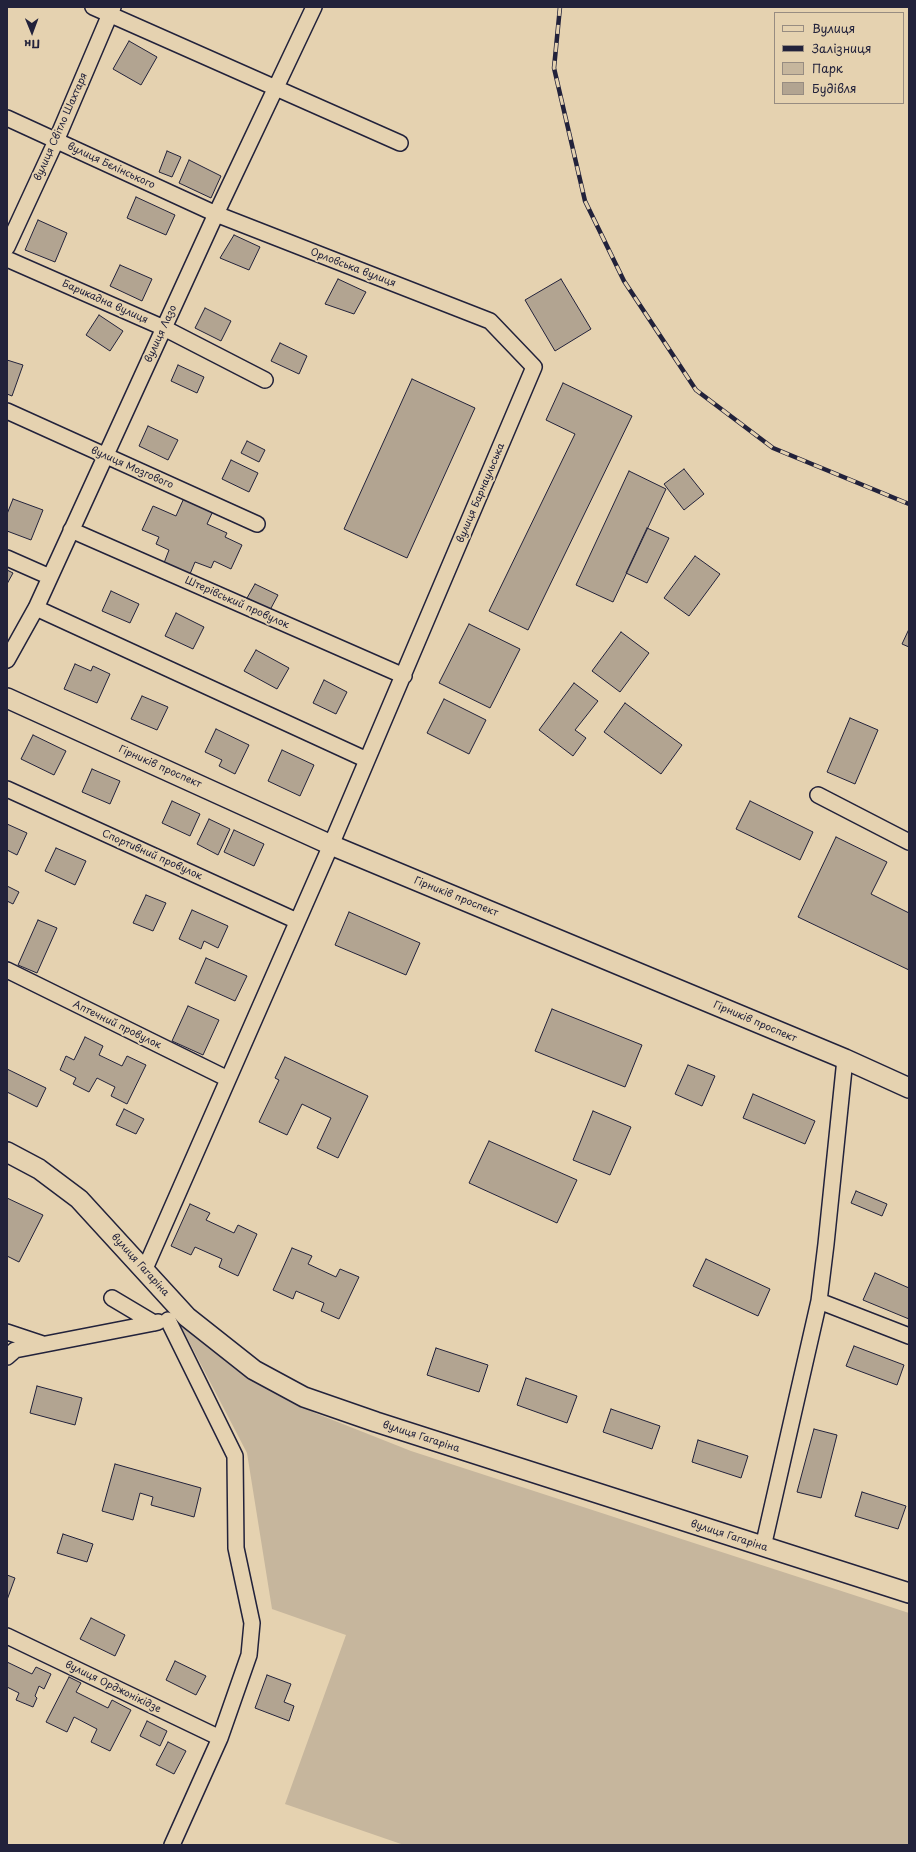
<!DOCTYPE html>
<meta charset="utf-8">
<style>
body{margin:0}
#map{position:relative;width:916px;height:1852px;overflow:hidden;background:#e5d2b0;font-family:"Playpen Sans",sans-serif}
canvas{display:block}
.frame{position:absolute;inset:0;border:8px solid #22223b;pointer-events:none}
.legend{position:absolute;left:774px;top:12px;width:130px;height:92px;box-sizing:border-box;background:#e5d2b0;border:1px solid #978c81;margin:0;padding:5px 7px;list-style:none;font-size:12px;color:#22223b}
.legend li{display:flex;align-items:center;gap:8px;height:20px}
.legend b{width:20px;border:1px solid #978c81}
.north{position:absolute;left:12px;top:12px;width:40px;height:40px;-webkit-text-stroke:3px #e5d2b0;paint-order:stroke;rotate:179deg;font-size:11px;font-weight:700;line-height:16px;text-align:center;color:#22223b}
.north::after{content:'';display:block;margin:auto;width:14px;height:18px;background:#22223b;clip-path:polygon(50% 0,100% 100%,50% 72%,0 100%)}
</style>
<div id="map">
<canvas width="916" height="1852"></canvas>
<div class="frame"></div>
<ul class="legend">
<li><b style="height:5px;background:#e5d2b0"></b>Вулиця</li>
<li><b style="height:5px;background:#22223b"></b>Залізниця</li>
<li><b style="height:11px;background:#c6b69d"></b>Парк</li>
<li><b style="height:11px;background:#b2a491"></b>Будівля</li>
</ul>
<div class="north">Пн</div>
</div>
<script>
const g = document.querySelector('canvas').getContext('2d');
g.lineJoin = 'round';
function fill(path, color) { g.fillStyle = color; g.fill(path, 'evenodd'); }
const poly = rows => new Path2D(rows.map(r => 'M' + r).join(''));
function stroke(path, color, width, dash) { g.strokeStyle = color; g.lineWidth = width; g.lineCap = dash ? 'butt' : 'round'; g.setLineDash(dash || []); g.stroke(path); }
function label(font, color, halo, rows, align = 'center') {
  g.font = font + ' "Playpen Sans",sans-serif'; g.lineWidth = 4; g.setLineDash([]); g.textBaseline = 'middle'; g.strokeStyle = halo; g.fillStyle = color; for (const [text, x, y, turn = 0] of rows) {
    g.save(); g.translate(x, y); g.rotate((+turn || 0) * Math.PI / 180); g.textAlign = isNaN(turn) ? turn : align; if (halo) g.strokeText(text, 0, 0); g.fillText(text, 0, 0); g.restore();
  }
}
fill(poly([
 [185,1327,235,1369,315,1413,411,1451,909,1613,909,1845,404,1845,285,1804,346,1635,272,1609,247,1453,182,1328]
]), '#c6b69d');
const building = poly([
 [129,41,157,57,141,85,113,69,129,41],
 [167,151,181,157,172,177,159,172,167,151],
 [189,160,221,176,211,198,179,183,189,160],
 [136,197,175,215,166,235,127,218,136,197],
 [38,220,67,233,55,262,25,250,38,220],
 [234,235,260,247,249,270,220,258,234,235],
 [120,265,152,279,142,301,110,286,120,265],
 [338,279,366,292,354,314,325,304,338,279],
 [561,279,591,329,555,351,525,300,561,279],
 [205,308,231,321,221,341,195,328,205,308],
 [99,315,123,331,110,351,86,335,99,315],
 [280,343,307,356,299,374,271,361,280,343],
 [7,360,23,365,12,396,7,394,7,360],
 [178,365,204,377,197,393,171,381,178,365],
 [412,379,475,408,407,558,344,529,412,379],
 [563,383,632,416,528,630,489,611,575,434,546,420,563,383],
 [148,426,178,440,168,460,139,446,148,426],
 [247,441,265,450,259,462,241,453,247,441],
 [231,460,258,473,249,492,222,479,231,460],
 [684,469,704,494,684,510,664,484,684,469],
 [629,471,666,489,613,602,576,585,629,471],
 [184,498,213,511,207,524,227,533,225,537,242,545,231,569,214,561,211,568,195,562,190,574,164,563,169,550,156,544,159,537,142,530,153,506,176,516,184,498],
 [13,499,43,510,31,540,7,531,7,514,13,499],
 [647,528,669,538,647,583,626,573,647,528],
 [695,556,720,574,689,616,664,598,695,556],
 [7,570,13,573,7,584,7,570],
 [255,584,278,595,270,610,247,598,255,584],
 [111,591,139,604,130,623,102,611,111,591],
 [176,613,204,627,193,649,165,636,176,613],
 [469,624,520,649,490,708,439,683,469,624],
 [909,629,909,647,902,644,909,629],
 [621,632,649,653,620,692,592,671,621,632],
 [256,650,289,668,277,689,244,671,256,650],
 [75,664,91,671,93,666,110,674,97,703,64,689,75,664],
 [324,680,347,692,336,714,313,703,324,680],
 [574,683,598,701,575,730,586,738,573,756,539,730,574,683],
 [142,696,168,707,157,730,131,719,142,696],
 [444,699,486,720,469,754,427,733,444,699],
 [625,703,682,745,661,774,604,732,625,703],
 [850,718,878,730,855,784,827,772,850,718],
 [216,729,249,745,235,774,219,766,222,760,205,752,216,729],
 [33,735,66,751,54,775,21,759,33,735],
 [282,750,314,765,300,796,268,781,282,750],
 [92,769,120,781,110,804,82,792,92,769],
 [172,801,200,814,190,836,162,823,172,801],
 [750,801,813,832,800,860,736,829,750,801],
 [209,819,230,829,218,855,197,844,209,819],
 [7,824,27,833,17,855,7,850,7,824],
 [234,830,264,844,254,866,224,852,234,830],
 [836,837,887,862,871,894,909,913,909,970,798,917,836,837],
 [56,848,86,861,75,885,45,871,56,848],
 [7,886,19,892,13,904,7,901,7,886],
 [146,895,166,903,153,931,133,923,146,895],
 [192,910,228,926,218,948,204,941,201,949,179,939,192,910],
 [349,912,420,943,406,975,335,945,349,912],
 [38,920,57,928,37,973,18,965,38,920],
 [206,958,247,976,235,1001,195,983,206,958],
 [188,1006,219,1020,203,1055,172,1041,188,1006],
 [552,1009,642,1045,625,1087,535,1051,552,1009],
 [85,1037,103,1046,99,1055,122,1066,127,1056,146,1065,127,1104,111,1096,115,1087,97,1078,89,1092,73,1084,76,1078,60,1070,66,1056,74,1060,85,1037],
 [285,1057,368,1096,338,1158,317,1148,331,1118,302,1104,287,1135,259,1122,279,1080,275,1078,285,1057],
 [688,1065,715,1076,702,1106,675,1094,688,1065],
 [7,1069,46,1088,37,1107,7,1092,7,1069],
 [753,1094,815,1121,805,1144,743,1118,753,1094],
 [124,1109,144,1119,136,1134,116,1125,124,1109],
 [593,1111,631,1127,610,1175,573,1160,593,1111],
 [489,1141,577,1180,557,1223,469,1183,489,1141],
 [856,1191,887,1204,882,1216,851,1203,856,1191],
 [7,1198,43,1215,19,1262,7,1256,7,1198],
 [190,1204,210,1213,206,1220,234,1233,238,1225,257,1234,238,1276,219,1267,222,1259,195,1247,191,1255,171,1246,190,1204],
 [292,1248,312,1256,308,1264,336,1277,340,1269,359,1277,339,1319,321,1311,324,1303,296,1291,293,1299,273,1290,292,1248],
 [706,1259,770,1289,758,1316,693,1286,706,1259],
 [875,1273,909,1288,909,1319,863,1300,875,1273],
 [854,1346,904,1365,897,1385,846,1366,854,1346],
 [436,1348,488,1365,479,1392,427,1375,436,1348],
 [526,1378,577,1396,567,1423,517,1405,526,1378],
 [37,1386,82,1398,75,1425,30,1413,37,1386],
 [611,1409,660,1426,652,1449,603,1432,611,1409],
 [814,1429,837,1435,821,1498,797,1492,814,1429],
 [698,1440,748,1456,741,1478,692,1462,698,1440],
 [115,1464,201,1488,194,1517,151,1505,153,1497,140,1493,133,1520,102,1511,115,1464],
 [862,1492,906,1506,898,1529,855,1516,862,1492],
 [63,1534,93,1544,87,1562,57,1553,63,1534],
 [7,1575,15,1578,7,1600,7,1575],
 [91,1618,125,1635,115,1656,80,1639,91,1618],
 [175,1661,206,1676,196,1695,166,1680,175,1661],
 [7,1662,32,1674,36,1667,51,1674,44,1689,39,1686,35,1696,37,1698,33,1707,16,1700,19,1693,7,1687,7,1662],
 [267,1675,291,1684,284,1702,294,1706,289,1721,255,1708,267,1675],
 [69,1677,81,1683,76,1692,108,1708,112,1700,131,1710,110,1751,91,1742,97,1729,74,1717,67,1732,46,1722,69,1677],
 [147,1721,167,1731,160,1746,140,1736,147,1721],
 [168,1742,186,1751,174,1774,156,1765,168,1742]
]);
fill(building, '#b2a491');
stroke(building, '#22223b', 1);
const minor = poly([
 [93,7,400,143],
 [7,118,216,214,490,321,534,367,331,845,144,1271],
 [7,247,56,141,113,7],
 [7,259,164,328,265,380],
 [7,411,257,524],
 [71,530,404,676],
 [7,558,50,577],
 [36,608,367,760],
 [7,660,36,608,216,214,314,7],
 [7,789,297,921],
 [818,795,909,842],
 [7,970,228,1079],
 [112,1298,154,1323,158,1322],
 [819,1301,909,1336],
 [168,1320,235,1456,236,1548,252,1623,249,1655,220,1738,172,1845],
 [7,1332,43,1344],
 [7,1357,15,1350,154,1323],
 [763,1547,819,1301,826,1244,845,1059],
 [7,1636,220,1738]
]);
const major = poly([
 [7,698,331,845,845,1059,909,1088],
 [7,1152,39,1169,79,1199,187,1317,254,1370,304,1397,376,1422,909,1593]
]);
stroke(minor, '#22223b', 18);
stroke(major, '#22223b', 22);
stroke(minor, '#e5d2b0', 15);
stroke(major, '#e5d2b0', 19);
const rail = poly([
 [560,7,554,68,585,201,624,281,696,390,773,448,909,504]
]);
stroke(rail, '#22223b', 4.5);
stroke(rail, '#e5d2b0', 3, [9]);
label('10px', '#22223b', '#e5d2b0', [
 ["вулиця Світло Шахтаря",61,127,-66],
 ["вулиця Бєлінського",111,166,25],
 ["Орловська вулиця",353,268,21],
 ["Барикадна вулиця",105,302,24],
 ["вулиця Лазо",161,334,-65],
 ["вулиця Мозгового",132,468,24],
 ["вулиця Барнаульська",481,493,-67],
 ["Штерівський провулок",237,603,24],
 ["Гірників проспект",160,767,24],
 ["Спортивний провулок",152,855,24],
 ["Гірників проспект",456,897,22],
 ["Гірників проспект",755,1022,23],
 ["Аптечний провулок",117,1025,26],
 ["вулиця Гагаріна",140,1265,48],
 ["вулиця Гагаріна",421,1437,18],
 ["вулиця Гагаріна",729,1536,18],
 ["вулиця Орджонікідзе",113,1687,26]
]);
</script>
